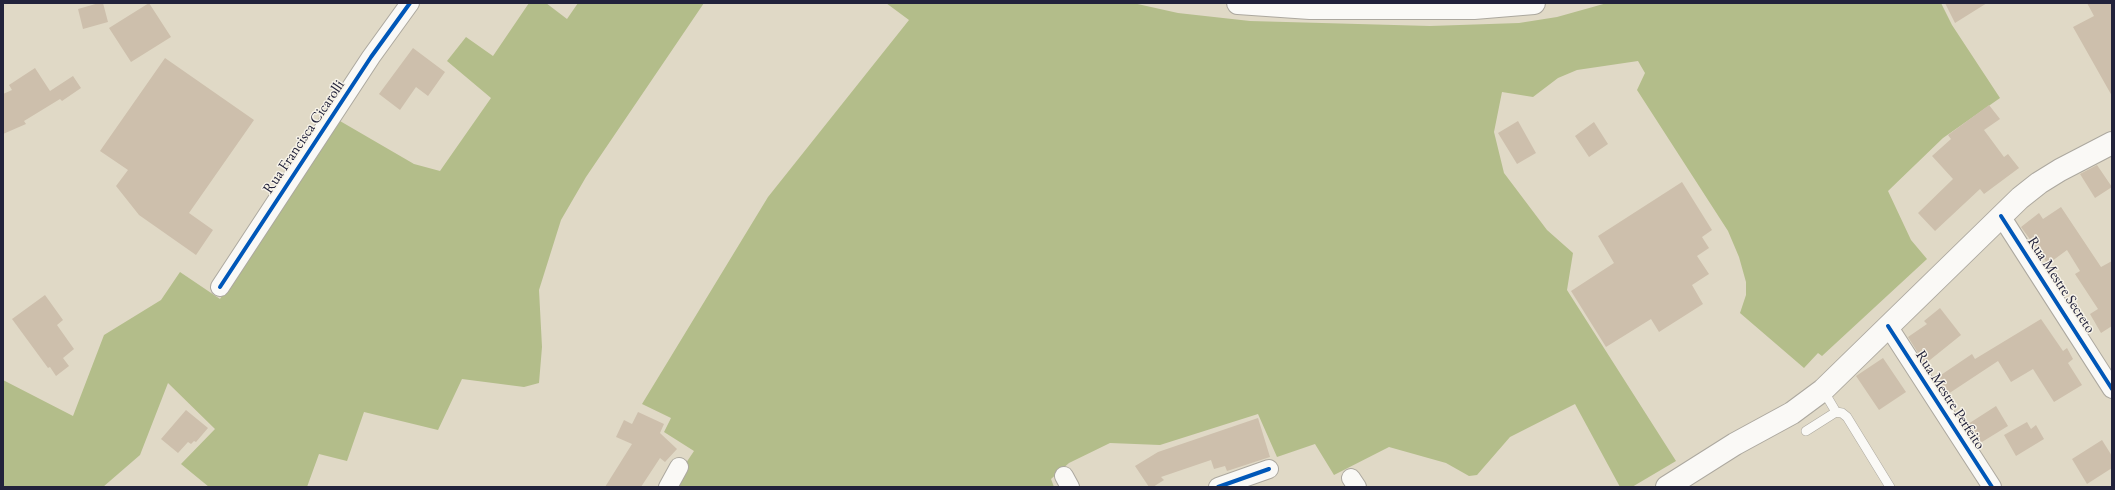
<!DOCTYPE html>
<style>
body{margin:0}
#map{position:relative;width:2115px;height:490px;overflow:hidden;background:#e0d9c6;font-family:"EB Garamond",serif}
canvas{display:block}
.frame{position:absolute;inset:0;border:4px solid #22223b;pointer-events:none}
</style>
<div id="map">
<canvas width="2115" height="490"></canvas>
<div class="frame"></div>
</div>
<script>
const g = document.querySelector('canvas').getContext('2d');
g.lineJoin = 'round';
function fill(path, color) { g.fillStyle = color; g.fill(path, 'evenodd'); }
const poly = rows => new Path2D(rows.map(r => 'M' + r).join(''));
function stroke(path, color, width, dash) { g.strokeStyle = color; g.lineWidth = width; g.lineCap = dash ? 'butt' : 'round'; g.setLineDash(dash || []); g.stroke(path); }
function label(font, color, halo, rows, align = 'center') {
  g.font = font + ' "EB Garamond",serif'; g.lineWidth = 3; g.setLineDash([]); g.textBaseline = 'middle'; g.strokeStyle = halo; g.fillStyle = color; for (const [text, x, y, turn = 0] of rows) {
    g.save(); g.translate(x, y); g.rotate((+turn || 0) * Math.PI / 180); g.textAlign = isNaN(turn) ? turn : align; if (halo) g.strokeText(text, 0, 0); g.fillText(text, 0, 0); g.restore();
  }
}
fill(poly([
 [529,3,546,3,567,19,578,3,704,3,586,177,561,220,539,290,542,347,539,383,524,387,462,379,438,430,364,412,347,461,319,454,307,487,209,487,181,464,215,429,168,383,140,455,103,487,3,487,3,380,73,416,104,335,161,300,180,272,220,299,340,121,414,164,440,171,491,98,447,61,466,37,493,56],
 [886,3,1133,3,1178,13,1250,21,1430,26,1519,23,1557,17,1607,3,1941,3,1952,25,2000,98,1943,138,1888,191,1911,240,1927,259,1822,356,1818,353,1804,368,1740,313,1746,295,1746,282,1739,257,1728,231,1637,90,1645,73,1638,61,1577,70,1558,78,1533,97,1502,92,1494,132,1504,173,1547,230,1573,253,1567,290,1676,461,1632,487,1620,487,1575,404,1510,437,1477,475,1469,476,1446,463,1389,447,1334,475,1315,444,1277,457,1258,414,1160,445,1110,443,1069,463,1051,479,1054,487,670,487,694,451,664,432,671,418,642,404,768,197,909,20]
]), '#b3bd8a');
fill(poly([
 [99,3,103,3,108,22,83,29,78,9],
 [149,3,171,37,131,62,109,28],
 [1945,3,1987,3,1955,23],
 [2087,3,2112,3,2112,96,2073,27,2094,16],
 [413,48,445,72,428,96,416,87,400,110,379,94],
 [165,58,254,120,189,213,213,230,196,255,139,215,116,186,128,170,100,151],
 [35,68,50,91,73,76,81,88,62,101,60,99,24,121,26,124,3,134,3,94,12,90,9,85],
 [1989,105,2000,119,1984,130,2004,157,2008,154,2019,168,1984,194,1980,189,1935,231,1918,213,1953,179,1932,156,1951,139,1948,135],
 [1518,121,1536,153,1517,164,1498,133],
 [1594,122,1608,144,1589,157,1575,136],
 [2097,165,2112,187,2095,198,2080,174],
 [1682,182,1712,230,1702,237,1709,248,1697,256,1709,274,1692,285,1703,304,1659,332,1651,319,1606,347,1571,291,1614,263,1598,236],
 [2061,207,2101,267,2112,261,2112,326,2101,333,2090,314,2098,309,2075,274,2080,271,2067,250,2048,264,2021,227,2039,213,2043,219],
 [45,295,63,320,57,325,74,349,63,358,69,366,56,376,50,367,48,368,12,319],
 [1940,308,1961,335,1925,364,1908,337,1927,324,1924,321],
 [2041,319,2063,351,2067,348,2073,359,2068,363,2082,385,2054,402,2033,369,2011,382,1998,361,1945,396,1935,379,1972,354,1975,359],
 [1883,358,1906,392,1879,410,1856,376],
 [1996,406,2008,426,1977,445,1965,426],
 [186,410,208,428,196,442,194,441,191,444,188,442,178,453,161,439],
 [638,412,664,424,660,433,677,449,665,462,660,458,641,487,605,487,632,444,616,437,624,420,632,424],
 [1258,418,1270,457,1227,471,1225,466,1214,469,1211,460,1161,477,1164,480,1153,487,1149,487,1135,466,1158,452],
 [2027,422,2031,429,2036,425,2044,439,2016,456,2004,435],
 [2102,440,2112,456,2112,468,2087,484,2072,459]
]), '#cdbfac');
const service = poly([
 [1823,390,1836,412,1842,413,1847,417,1890,487],
 [1806,431,1836,412]
]);
const minor = poly([
 [2001,216,2112,389],
 [220,287,371,57,410,3],
 [1888,326,1992,487],
 [1064,476,1070,487],
 [1351,478,1357,487],
 [668,487,679,467],
 [1218,487,1269,469]
]);
const secondary = poly([
 [1667,487,1735,444,1792,413,1823,390,2020,198,2039,183,2060,170,2112,143]
]);
const primary = poly([
 [1238,3,1310,8,1474,8,1534,3]
]);
stroke(service, '#aca89f', 10);
stroke(minor, '#aca89f', 20);
stroke(secondary, '#aca89f', 24);
stroke(primary, '#aca89f', 24);
stroke(service, '#faf9f6', 9);
stroke(minor, '#faf9f6', 18);
stroke(secondary, '#faf9f6', 22);
stroke(primary, '#faf9f6', 22);
stroke(poly([
 [2001,216,2112,389],
 [220,287,371,57,410,3],
 [1888,326,1992,487],
 [1218,487,1269,469]
]), '#0057b8', 4);
label('15px', '#22223b', '#f7f3e8', [
 ["Rua Francisca Cicarolli",304,137,-56],
 ["Rua Mestre Secreto",2061,285,57],
 ["Rua Mestre Perfeito",1950,400,57]
]);
</script>
